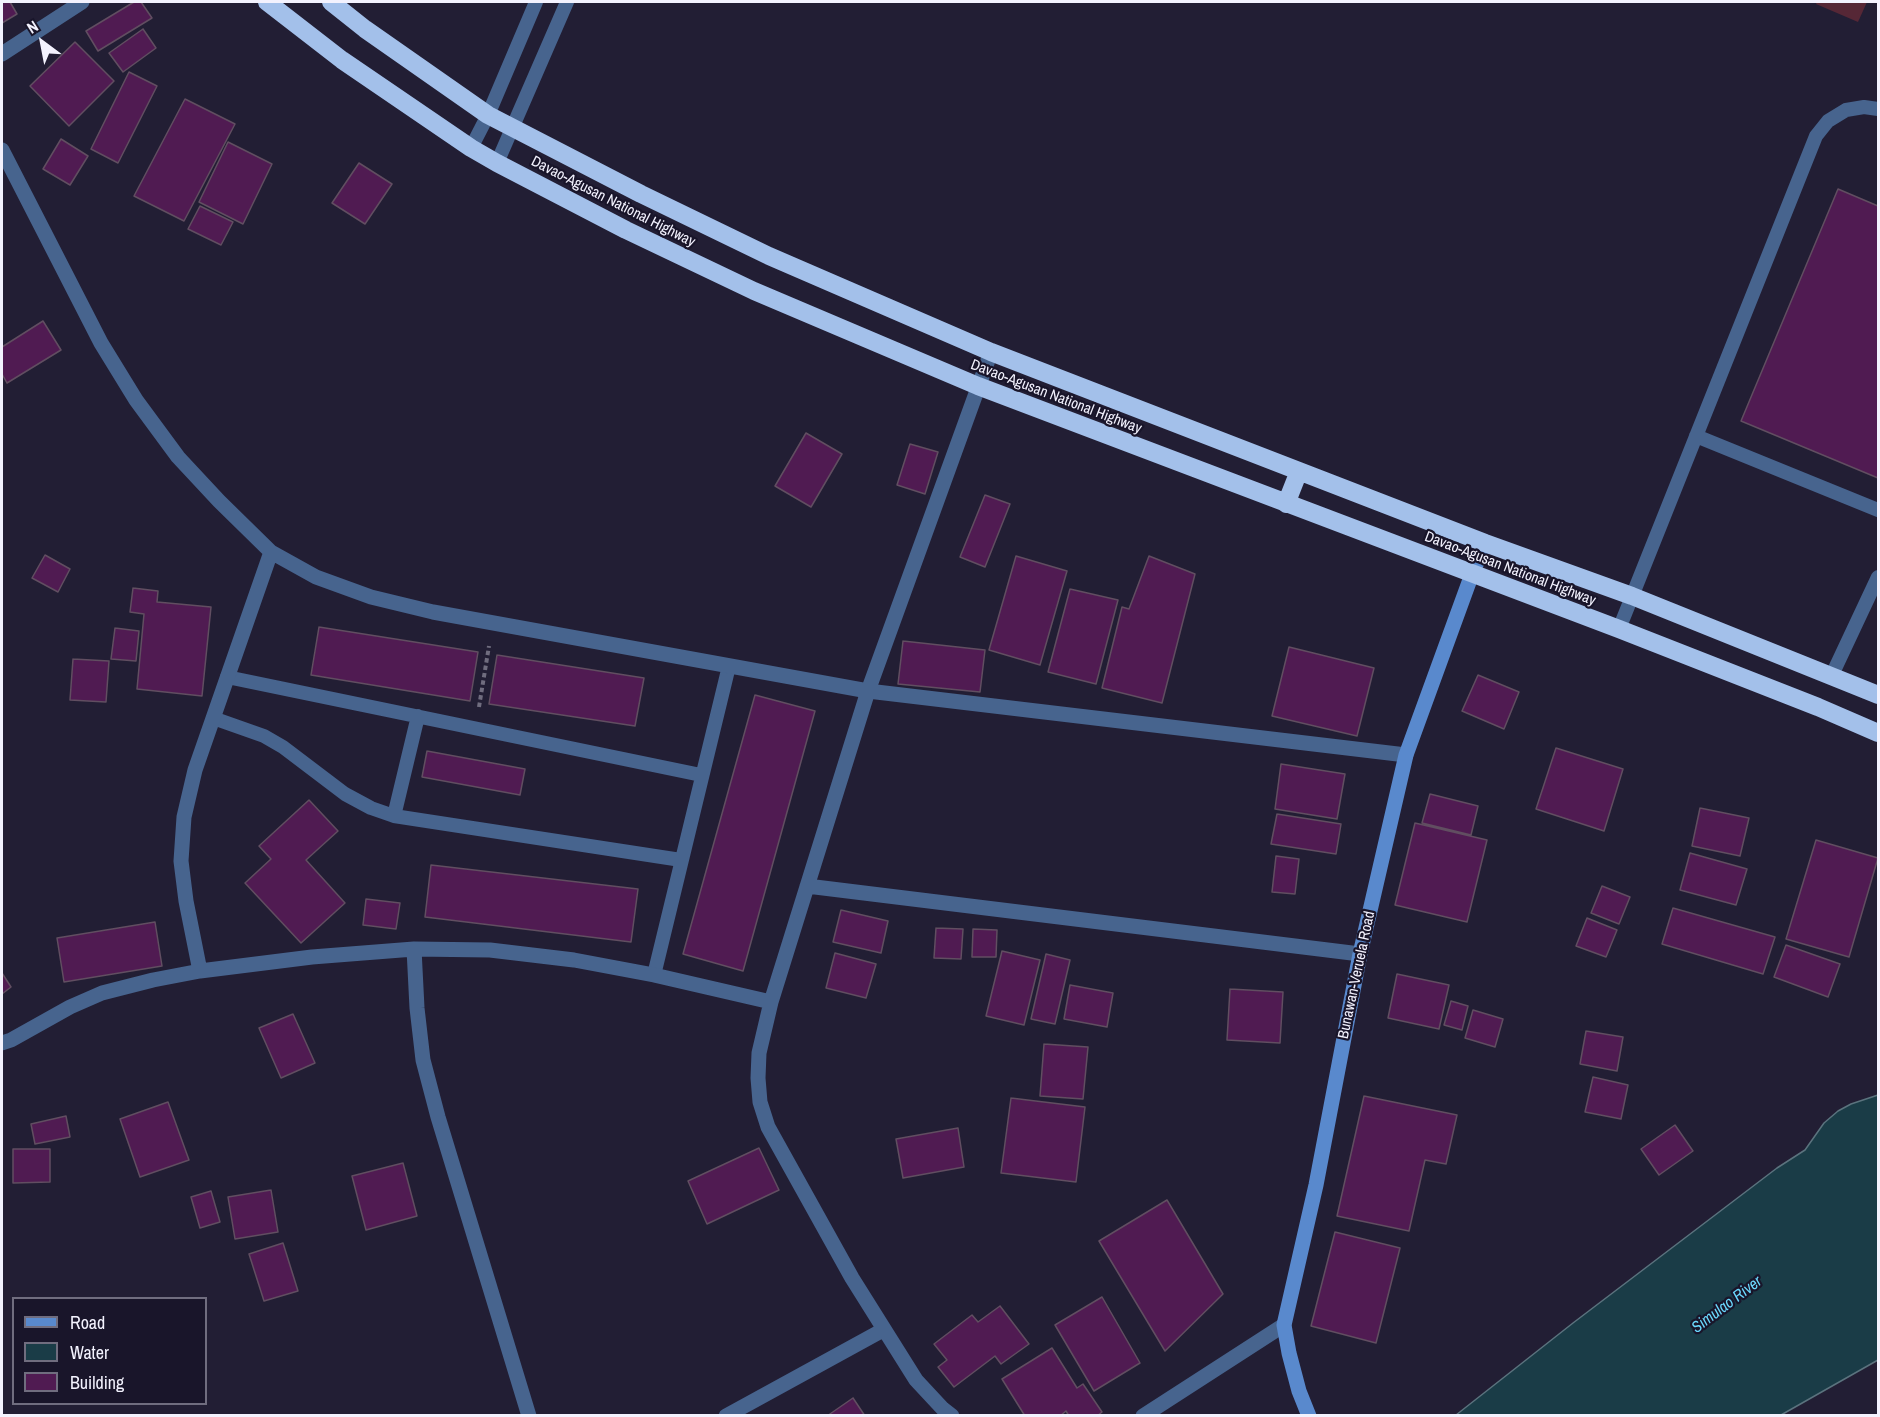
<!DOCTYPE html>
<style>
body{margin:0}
#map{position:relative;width:1880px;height:1417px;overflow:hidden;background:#221e34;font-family:"Archivo Narrow",sans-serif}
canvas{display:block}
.frame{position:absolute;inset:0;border:3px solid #f3f2fe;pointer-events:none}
.legend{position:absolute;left:12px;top:1297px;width:195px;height:108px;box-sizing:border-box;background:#19152a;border:2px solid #706d7f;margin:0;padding:8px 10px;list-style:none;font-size:18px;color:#f3f2fe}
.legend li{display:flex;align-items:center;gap:12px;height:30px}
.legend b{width:30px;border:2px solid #706d7f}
.north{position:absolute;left:12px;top:12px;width:60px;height:60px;-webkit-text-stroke:4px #19152a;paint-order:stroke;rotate:328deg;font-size:16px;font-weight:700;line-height:24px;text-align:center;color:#f3f2fe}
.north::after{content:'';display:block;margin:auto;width:21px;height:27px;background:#f3f2fe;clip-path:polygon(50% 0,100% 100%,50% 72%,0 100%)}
</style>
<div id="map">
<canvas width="1880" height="1417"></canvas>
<div class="frame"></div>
<ul class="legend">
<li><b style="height:8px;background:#5989cd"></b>Road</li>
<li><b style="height:16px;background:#1a3c47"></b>Water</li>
<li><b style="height:16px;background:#501b52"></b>Building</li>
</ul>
<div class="north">N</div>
</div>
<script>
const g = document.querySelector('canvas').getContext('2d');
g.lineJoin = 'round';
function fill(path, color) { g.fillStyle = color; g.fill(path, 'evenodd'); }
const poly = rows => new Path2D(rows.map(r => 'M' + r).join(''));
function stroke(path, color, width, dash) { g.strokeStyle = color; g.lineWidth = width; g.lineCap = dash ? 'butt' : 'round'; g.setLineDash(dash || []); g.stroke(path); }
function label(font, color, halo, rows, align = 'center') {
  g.font = font + ' "Archivo Narrow",sans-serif'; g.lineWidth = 4.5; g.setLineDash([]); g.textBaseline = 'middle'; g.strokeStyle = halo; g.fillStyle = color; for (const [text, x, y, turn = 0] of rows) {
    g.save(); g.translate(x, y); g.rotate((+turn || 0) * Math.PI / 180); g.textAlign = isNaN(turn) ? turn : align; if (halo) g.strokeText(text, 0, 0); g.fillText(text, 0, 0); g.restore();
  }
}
fill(poly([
 [1817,2,1867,2,1858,22,1816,4]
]), '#562736');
const water = poly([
 [1878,1095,1878,1360,1781,1415,1456,1415,1573,1323,1777,1168,1805,1150,1824,1123,1838,1111,1851,1104,1878,1095]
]);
fill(water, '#1a3c47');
stroke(water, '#5b737e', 1.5);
const building = poly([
 [2,2,10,2,17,14,2,23,2,2],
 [134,2,141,2,152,18,98,51,86,31,134,2],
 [143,29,156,48,123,72,109,53,143,29],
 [75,42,114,81,69,126,30,86,75,42],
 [129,72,157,86,118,163,91,149,129,72],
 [185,99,235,124,184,221,134,196,185,99],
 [61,139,88,156,70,185,43,169,61,139],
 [228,142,272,164,243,224,199,202,228,142],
 [359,163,392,184,365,224,332,203,359,163],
 [1838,189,1878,206,1878,478,1741,421,1838,189],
 [200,206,233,222,221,245,188,229,200,206],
 [43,321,61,350,7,383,2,374,2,347,43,321],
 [806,433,842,454,811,507,775,486,806,433],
 [910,444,938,452,925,494,897,485,910,444],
 [985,495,1010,504,985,567,960,557,985,495],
 [45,555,70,569,58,592,32,578,45,555],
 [1016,556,1067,571,1040,665,989,650,1016,556],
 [1149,556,1195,574,1162,703,1102,688,1122,607,1129,609,1149,556],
 [133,588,158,591,157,602,211,607,202,696,137,689,144,614,130,612,133,588],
 [1070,589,1118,600,1096,684,1048,672,1070,589],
 [319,627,478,652,470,701,311,675,319,627],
 [115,628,139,631,136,661,111,659,115,628],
 [903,641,985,650,980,692,898,684,903,641],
 [1289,647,1374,668,1357,736,1272,716,1289,647],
 [497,655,644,678,635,726,489,704,497,655],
 [73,659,109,661,106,702,70,700,73,659],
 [1478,675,1519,692,1504,729,1462,711,1478,675],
 [755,695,815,711,743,971,683,954,755,695],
 [1556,748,1623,769,1604,831,1536,809,1556,748],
 [427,751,525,769,520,795,422,777,427,751],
 [1281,764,1345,774,1337,819,1275,809,1281,764],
 [1430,794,1478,806,1471,835,1422,823,1430,794],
 [309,800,338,831,306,860,345,903,301,943,245,883,271,859,259,846,309,800],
 [1700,808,1749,818,1740,856,1692,846,1700,808],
 [1277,814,1341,824,1336,854,1271,844,1277,814],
 [1415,823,1487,840,1467,922,1395,905,1415,823],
 [1816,840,1878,858,1849,957,1786,939,1816,840],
 [1690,853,1747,869,1736,905,1680,890,1690,853],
 [1276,856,1299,859,1295,894,1272,892,1276,856],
 [431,865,638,889,631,942,425,917,431,865],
 [1602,886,1630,897,1619,924,1591,913,1602,886],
 [366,899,400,903,396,929,363,925,366,899],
 [1673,908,1775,937,1763,974,1662,944,1673,908],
 [841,910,888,921,881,953,833,942,841,910],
 [1587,918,1617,930,1606,957,1576,946,1587,918],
 [155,922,162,966,64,982,57,938,155,922],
 [936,928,963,929,961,959,934,958,936,928],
 [973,929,997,930,996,957,972,957,973,929],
 [1786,945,1840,964,1828,997,1774,977,1786,945],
 [1002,951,1040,960,1024,1025,986,1016,1002,951],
 [835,953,876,964,866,998,826,988,835,953],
 [1046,954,1070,960,1055,1024,1031,1019,1046,954],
 [2,973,11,987,2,994,2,973],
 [1397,974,1449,985,1439,1029,1388,1018,1397,974],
 [1070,985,1113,993,1107,1027,1064,1019,1070,985],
 [1230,989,1283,992,1280,1043,1227,1040,1230,989],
 [1451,1001,1468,1006,1462,1030,1444,1025,1451,1001],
 [1473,1010,1503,1019,1495,1047,1465,1038,1473,1010],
 [293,1014,315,1063,281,1078,259,1028,293,1014],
 [1586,1031,1623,1037,1617,1071,1580,1064,1586,1031],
 [1044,1044,1088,1047,1083,1099,1040,1096,1044,1044],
 [1593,1077,1628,1085,1621,1119,1585,1112,1593,1077],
 [1364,1096,1457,1115,1446,1164,1425,1160,1409,1231,1337,1216,1364,1096],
 [1011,1098,1085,1107,1076,1182,1001,1173,1011,1098],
 [168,1102,189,1160,140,1177,120,1119,168,1102],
 [66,1116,70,1137,35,1144,31,1124,66,1116],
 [1675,1125,1693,1151,1659,1175,1641,1149,1675,1125],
 [958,1128,964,1167,903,1178,896,1139,958,1128],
 [759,1148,779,1190,707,1224,688,1181,759,1148],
 [13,1149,50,1149,50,1182,13,1183,13,1149],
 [403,1163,417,1216,366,1230,352,1176,403,1163],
 [271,1190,278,1232,235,1239,228,1197,271,1190],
 [211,1191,220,1222,200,1228,191,1197,211,1191],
 [1167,1200,1223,1294,1165,1351,1099,1241,1167,1200],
 [1335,1232,1400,1248,1376,1343,1311,1326,1335,1232],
 [283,1243,298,1291,264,1301,249,1254,283,1243],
 [1102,1297,1140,1363,1094,1391,1055,1325,1102,1297],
 [1000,1306,1029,1344,1001,1364,995,1356,954,1387,938,1367,947,1360,934,1344,972,1315,978,1322,1000,1306],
 [1052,1348,1077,1388,1083,1384,1102,1412,1097,1416,1069,1416,1066,1411,1060,1416,1025,1416,1002,1379,1052,1348],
 [853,1398,865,1416,827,1416,853,1398]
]);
fill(building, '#501b52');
stroke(building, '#614e61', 1.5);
stroke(poly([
 [479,707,489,646]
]), '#706d7f', 4, [4.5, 3]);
stroke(poly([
 [471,148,488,115,536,2],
 [497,163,567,2],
 [1696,436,1878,510],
 [1619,629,1816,136,1828,121,1846,110,1864,107,1878,109],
 [1832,675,1878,577],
 [227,677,701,775],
 [213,718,264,736,283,747,345,794,371,808,394,816,681,860],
 [394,816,418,716],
 [654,975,729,666]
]), '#47648e', 14);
stroke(poly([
 [2,54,82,2],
 [2,150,101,343,136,400,178,457,219,501,271,552,316,577,371,597,433,612,868,691,1406,755],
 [807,886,1360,954],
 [414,949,417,1008,423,1060,438,1117,529,1416],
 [200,971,186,901,181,861,184,817,195,770,271,552],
 [2,1043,11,1040,70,1007,102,993,153,980,200,971,312,957,414,949,490,950,574,960,654,975,771,1002],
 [726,1416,883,1330],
 [952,1416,943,1409,916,1380,852,1278,768,1127,760,1102,758,1078,759,1053,771,1002,868,691,991,352],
 [1143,1416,1284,1325]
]), '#47648e', 15);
stroke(poly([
 [1309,1416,1299,1391,1289,1353,1284,1325,1316,1185,1360,954,1406,755,1472,574,1485,543]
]), '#5989cd', 15);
stroke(poly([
 [267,2,342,60,471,148,497,163,626,230,754,291,978,386,1619,629,1818,707,1878,733],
 [331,2,365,29,488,115,641,194,769,256,991,352,1485,543,1632,596,1878,695],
 [1286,504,1299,471]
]), '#a3c0ea', 18);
label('15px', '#f3f2fe', '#19152a', [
 ["Davao-Agusan National Highway",613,202,27],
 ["Davao-Agusan National Highway",1056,397,21],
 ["Davao-Agusan National Highway",1510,569,21],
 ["Bunawan-Veruela Road",1357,975,-78]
]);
label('italic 16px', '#6bd8fd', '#19152a', [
 ["Simulao River",1727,1305,-37]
]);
</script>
